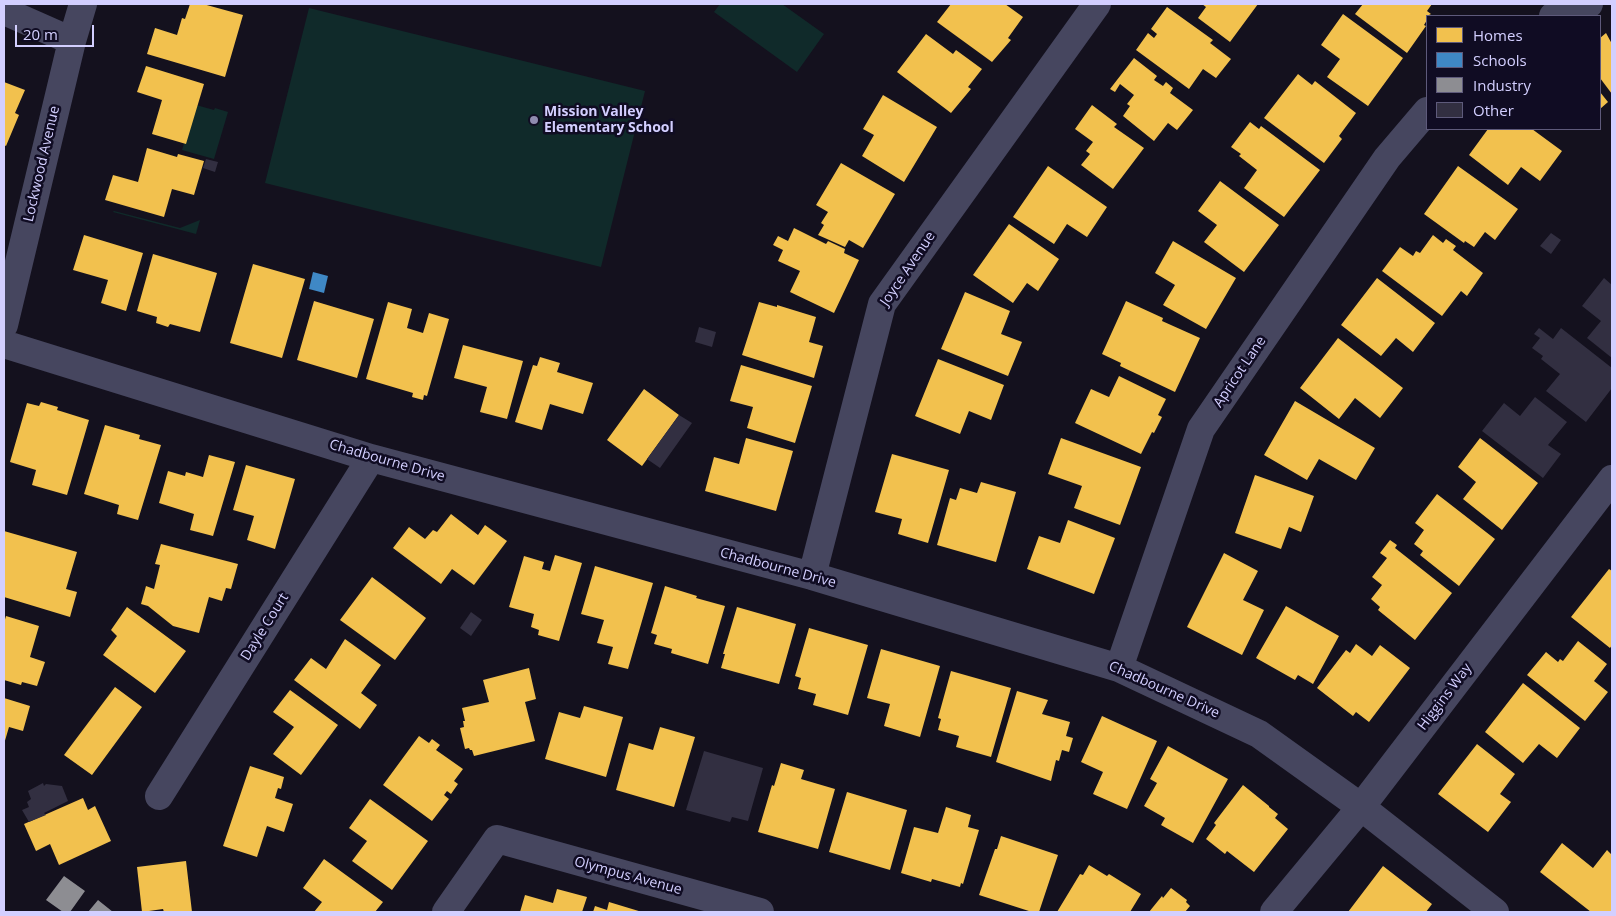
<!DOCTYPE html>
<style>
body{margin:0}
#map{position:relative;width:1616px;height:916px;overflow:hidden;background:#14111e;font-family:"Open Sans",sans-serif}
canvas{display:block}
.frame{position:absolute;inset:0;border:5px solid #d3cfff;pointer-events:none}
.legend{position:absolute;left:1426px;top:15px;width:175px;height:115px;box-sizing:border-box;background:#100c23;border:1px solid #5e5a7b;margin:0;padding:6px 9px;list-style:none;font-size:15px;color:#d3cfff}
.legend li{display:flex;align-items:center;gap:10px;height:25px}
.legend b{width:25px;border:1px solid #5e5a7b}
.scale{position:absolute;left:15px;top:25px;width:79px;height:22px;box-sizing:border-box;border:2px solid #d3cfff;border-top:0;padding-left:6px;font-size:15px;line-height:18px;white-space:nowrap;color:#d3cfff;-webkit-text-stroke:4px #100c23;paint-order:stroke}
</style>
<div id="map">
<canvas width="1616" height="916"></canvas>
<div class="frame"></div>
<ul class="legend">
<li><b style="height:14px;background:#f2c14e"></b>Homes</li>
<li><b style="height:14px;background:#3f88c5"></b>Schools</li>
<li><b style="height:14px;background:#8d8d92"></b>Industry</li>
<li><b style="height:14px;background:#322f41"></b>Other</li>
</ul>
<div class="scale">20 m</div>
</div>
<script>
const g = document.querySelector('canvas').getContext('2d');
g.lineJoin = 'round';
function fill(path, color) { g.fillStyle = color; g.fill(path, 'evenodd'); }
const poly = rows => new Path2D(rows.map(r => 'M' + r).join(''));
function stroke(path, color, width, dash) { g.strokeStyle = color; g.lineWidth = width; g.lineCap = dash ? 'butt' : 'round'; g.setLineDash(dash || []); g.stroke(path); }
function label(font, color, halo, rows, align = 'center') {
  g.font = font + ' "Open Sans",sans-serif'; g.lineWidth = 5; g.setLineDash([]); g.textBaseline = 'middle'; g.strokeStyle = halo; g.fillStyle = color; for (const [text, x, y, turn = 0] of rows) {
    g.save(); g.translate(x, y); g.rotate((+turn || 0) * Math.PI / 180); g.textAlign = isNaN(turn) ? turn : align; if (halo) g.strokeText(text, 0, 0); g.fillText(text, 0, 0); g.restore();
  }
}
fill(poly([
 [720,4,782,4,824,34,797,72,714,12],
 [309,8,645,91,601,267,265,183],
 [196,105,214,110,215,108,228,112,214,159,182,150],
 [114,211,180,228,200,220,196,234,113,212]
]), '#102a2a');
fill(poly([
 [190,4,203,4,243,15,225,77,147,54,155,28,177,35,182,18,185,19],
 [951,4,1005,4,1023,17,1008,38,1011,40,992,62,937,22],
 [1202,4,1258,4,1230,42,1198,18,1206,7],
 [1363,4,1432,4,1427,11,1431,14,1427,16,1427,20,1424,25,1426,26,1407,53,1355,14],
 [1167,7,1213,40,1210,43,1231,59,1216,78,1203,69,1189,89,1136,50,1148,33,1154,38,1157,34,1151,29],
 [1343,14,1403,58,1368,106,1327,77,1340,59,1321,45],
 [1606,33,1612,44,1612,94,1600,78,1600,38],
 [926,34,953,54,956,50,982,69,968,87,971,89,951,113,897,72],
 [1134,58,1157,76,1154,80,1163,86,1166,82,1173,88,1170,93,1193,110,1177,130,1168,123,1154,141,1123,116,1130,106,1127,104,1134,95,1120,84,1115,92,1110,89],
 [146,66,204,84,186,144,152,134,162,100,137,92],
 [1298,74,1312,85,1315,81,1356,113,1339,136,1342,139,1324,163,1264,118],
 [4,82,25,90,15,113,19,115,6,146,4,145],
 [1600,92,1608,102,1600,109],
 [883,95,937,127,904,182,862,156,874,135,863,129],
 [1092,105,1117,124,1114,127,1144,148,1113,189,1081,165,1090,154,1086,151,1093,142,1075,129],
 [1250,122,1259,129,1261,126,1320,170,1284,217,1244,188,1257,170,1239,156,1241,154,1231,147],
 [1488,129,1532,129,1562,151,1540,181,1521,167,1508,185,1469,155],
 [147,148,177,157,178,154,204,161,194,195,172,189,164,217,105,200,113,175,138,182],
 [841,163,895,194,863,248,849,240,845,247,818,235,824,225,821,223,828,212,816,205],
 [1048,166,1107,207,1087,237,1067,224,1054,244,1013,217],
 [1458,166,1518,209,1495,240,1485,232,1474,247,1465,241,1464,243,1424,214],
 [1220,181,1279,225,1244,272,1204,242,1217,225,1198,211],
 [1009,224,1059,259,1038,291,1027,283,1013,303,973,275],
 [794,228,826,244,828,241,845,249,844,253,859,260,834,313,790,292,800,271,778,261,783,250,773,245,778,236,788,241],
 [84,235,143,253,126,311,101,303,108,280,73,270],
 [1433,235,1443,243,1446,239,1456,246,1453,250,1483,273,1467,296,1461,291,1442,316,1382,271,1400,247,1413,256,1416,251,1420,253],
 [1173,241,1236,278,1206,329,1163,305,1175,285,1155,273],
 [153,254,217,273,200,332,170,324,168,327,156,323,157,317,137,311],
 [253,264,305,279,282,358,230,343],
 [1377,278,1435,323,1413,352,1396,338,1381,356,1341,325],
 [965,292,1010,311,1001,334,1022,342,1008,376,941,349],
 [314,301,374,319,357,378,297,360],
 [1126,301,1163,318,1162,321,1200,338,1175,392,1120,366,1121,363,1102,354],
 [388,302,412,309,407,328,423,333,429,313,449,319,427,396,424,395,423,400,412,397,413,393,366,379],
 [759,302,777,307,777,305,816,317,809,342,823,346,814,378,742,355],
 [1338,338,1403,388,1380,418,1355,398,1339,419,1300,388],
 [463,345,523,361,507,419,480,412,487,387,454,378],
 [540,357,560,363,557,372,593,383,583,414,550,404,542,430,515,422,533,365,537,366],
 [938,359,1004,385,991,420,969,411,960,434,915,416],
 [741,365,812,386,795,443,747,428,753,407,730,401],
 [1119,376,1166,399,1158,415,1162,417,1154,433,1152,432,1141,454,1075,423,1091,389,1109,397],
 [644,389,679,415,642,466,607,440],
 [1295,401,1375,448,1356,480,1319,459,1307,480,1264,455],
 [41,402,58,407,57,410,89,420,67,495,32,485,36,470,10,462,27,403,39,406],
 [105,425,140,435,139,439,161,445,138,520,117,514,119,505,84,494],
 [746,438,793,451,776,511,705,491,714,457,739,464],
 [1061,438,1141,467,1120,525,1074,508,1082,486,1048,474],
 [1480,438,1538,483,1502,530,1463,499,1476,482,1458,467],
 [892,454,949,470,928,543,898,534,902,519,875,512],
 [209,455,235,462,213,536,190,530,194,514,159,503,168,471,185,476,186,472,203,477],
 [246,465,295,479,275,549,247,540,254,516,233,510],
 [1255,475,1314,496,1301,532,1289,527,1281,549,1235,533],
 [981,482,1016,492,996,562,937,545,950,498,956,500,960,488,977,493],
 [1437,494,1495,539,1459,586,1420,555,1423,551,1414,544,1424,530,1415,523],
 [451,514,478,535,485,525,507,541,474,585,452,569,441,584,393,548,409,527,425,539,433,530,437,532],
 [1068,520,1115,538,1094,594,1027,569,1039,536,1060,543],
 [4,531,77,552,66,589,77,592,70,617,4,597],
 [1390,540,1397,545,1395,548,1452,593,1415,640,1378,610,1380,607,1371,599,1382,585,1372,577,1387,558,1380,553],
 [161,544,238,564,231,589,226,588,222,601,209,597,199,633,173,626,148,606,141,604,146,586,154,589,160,565,155,564],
 [1224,553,1258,571,1243,600,1264,610,1242,655,1187,627],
 [555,555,582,563,559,641,538,635,539,630,531,627,534,614,509,607,524,556,544,562,542,569,550,571],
 [595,566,653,583,628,669,608,664,613,647,597,643,604,620,581,614],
 [1609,569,1612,571,1612,645,1610,648,1571,617],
 [372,577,426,618,395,660,340,620],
 [665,586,697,596,696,598,725,606,708,664,671,653,672,649,654,644,657,635,651,633],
 [1286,606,1339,636,1313,684,1298,675,1295,680,1256,658],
 [127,607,186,651,155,693,103,655,117,636,111,630],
 [737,607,796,624,779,684,721,668,725,654,723,654],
 [6,616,39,626,30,657,45,662,37,686,22,682,21,685,4,680,4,623],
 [809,628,868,645,848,715,813,705,816,694,798,689,801,678,795,676],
 [345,639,381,665,361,693,377,705,360,729,294,680,311,658,326,669],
 [1578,641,1607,664,1594,681,1608,692,1585,721,1527,675,1546,652,1558,662,1560,659,1563,661],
 [1356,644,1372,656,1380,645,1410,668,1369,722,1356,712,1353,716,1317,688,1346,650,1350,653],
 [881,649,940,666,920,737,884,726,890,704,867,698],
 [529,668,536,699,525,702,535,741,474,756,472,750,470,750,469,748,465,749,460,728,464,727,463,721,465,721,462,708,489,702,483,680],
 [951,671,1011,688,991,757,956,747,959,736,938,730,941,719,938,718],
 [1523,683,1580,728,1557,758,1539,744,1523,763,1485,732],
 [115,687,142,707,92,775,64,755],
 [290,690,338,725,301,775,273,754,294,727,273,712],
 [1017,691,1048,700,1042,714,1070,722,1066,736,1073,738,1069,752,1062,750,1059,761,1056,760,1051,781,996,762],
 [4,698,30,706,23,731,9,727,4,744],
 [584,706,623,717,606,777,545,759,559,712,580,718],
 [1102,716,1157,741,1127,809,1093,794,1103,772,1081,762],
 [660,727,695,737,674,807,616,790,629,743,653,750],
 [419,736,429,743,432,739,440,745,436,750,463,769,454,781,458,784,451,794,447,791,444,795,449,799,432,821,383,785],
 [1477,744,1515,774,1500,794,1511,802,1488,832,1438,794],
 [1168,746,1228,779,1193,843,1161,825,1165,818,1144,806,1157,783,1150,779],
 [781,763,804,770,801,779,835,789,818,849,758,832,772,785,774,786],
 [250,766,284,777,281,789,278,788,275,798,293,804,284,832,267,826,257,857,223,846],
 [1243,785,1269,806,1269,807,1278,814,1275,818,1288,829,1254,872,1227,851,1225,854,1206,839,1216,825,1214,823],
 [847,792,907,810,890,870,829,852],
 [83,798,88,810,95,806,111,841,59,865,50,844,36,851,24,824],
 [370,799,428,841,392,890,352,861,367,841,349,828],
 [946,807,971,815,968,827,979,830,963,884,961,883,960,887,932,879,931,882,901,873,914,827,938,833],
 [1001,836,1058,855,1039,912,1032,912,979,895,995,849,997,849],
 [1562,843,1593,868,1607,850,1612,855,1612,912,1591,912,1540,872],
 [324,859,383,902,375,912,314,912,322,902,303,888],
 [186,861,192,912,164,912,163,909,142,912,137,867],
 [1089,865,1107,876,1109,874,1141,894,1130,912,1057,912,1080,874,1083,875],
 [1383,866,1432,904,1426,912,1348,912],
 [1171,888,1187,900,1186,902,1190,906,1185,912,1149,912,1162,896,1163,898],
 [557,889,587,897,582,912,520,912,525,895,553,903],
 [609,902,642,912,593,912,595,906,607,910]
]), '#f2c14e');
fill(poly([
 [313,272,328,276,324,293,309,289]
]), '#3f88c5');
fill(poly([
 [64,876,85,891,70,912,63,912,46,900],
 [98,900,113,912,88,912]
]), '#8d8d92');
fill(poly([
 [206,159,218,162,215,172,203,168],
 [1551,233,1561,240,1551,254,1540,246],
 [1604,278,1612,285,1612,358,1587,338,1601,321,1582,306],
 [699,327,716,332,712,347,695,342],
 [1539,328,1553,339,1561,328,1612,368,1612,388,1586,422,1546,391,1560,374,1541,359,1543,356,1532,348,1540,338,1534,334],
 [1535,397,1567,422,1548,445,1561,454,1543,478,1482,431,1504,403,1520,416],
 [679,415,692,423,660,468,647,459],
 [471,612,482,620,471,636,460,628],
 [704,751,763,768,748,821,732,817,730,822,686,810],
 [43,783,44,786,46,784,62,786,68,801,44,813,46,815,29,822,22,810,29,807,27,802,31,799,28,791]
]), '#322f41');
stroke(poly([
 [4,11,72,41],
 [1553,16,1589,4],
 [4,325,72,41,83,4],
 [4,344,371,458,812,576,1119,668,1259,734,1361,807,1495,912],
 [812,576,882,304,1097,4],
 [1119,668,1201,429,1387,158,1427,111],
 [159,796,371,458],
 [446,912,497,839,760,912],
 [1274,912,1361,807,1612,479]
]), '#46465f', 28);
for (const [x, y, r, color] of [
 [534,120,5,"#908cb0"]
]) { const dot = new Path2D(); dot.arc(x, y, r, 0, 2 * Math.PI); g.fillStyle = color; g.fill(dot); stroke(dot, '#100c23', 2); }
label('bold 14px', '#d3cfff', '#100c23', [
 ["Mission Valley",544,112],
 ["Elementary School",544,128]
], 'left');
label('14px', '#d3cfff', '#100c23', [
 ["Lockwood Avenue",42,164,-77],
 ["Joyce Avenue",908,269,-56],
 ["Apricot Lane",1240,372,-56],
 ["Chadbourne Drive",387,461,16],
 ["Chadbourne Drive",778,568,15],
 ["Dayle Court",265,627,-58],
 ["Chadbourne Drive",1164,690,24],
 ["Higgins Way",1445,697,-53],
 ["Olympus Avenue",628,876,15]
]);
</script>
